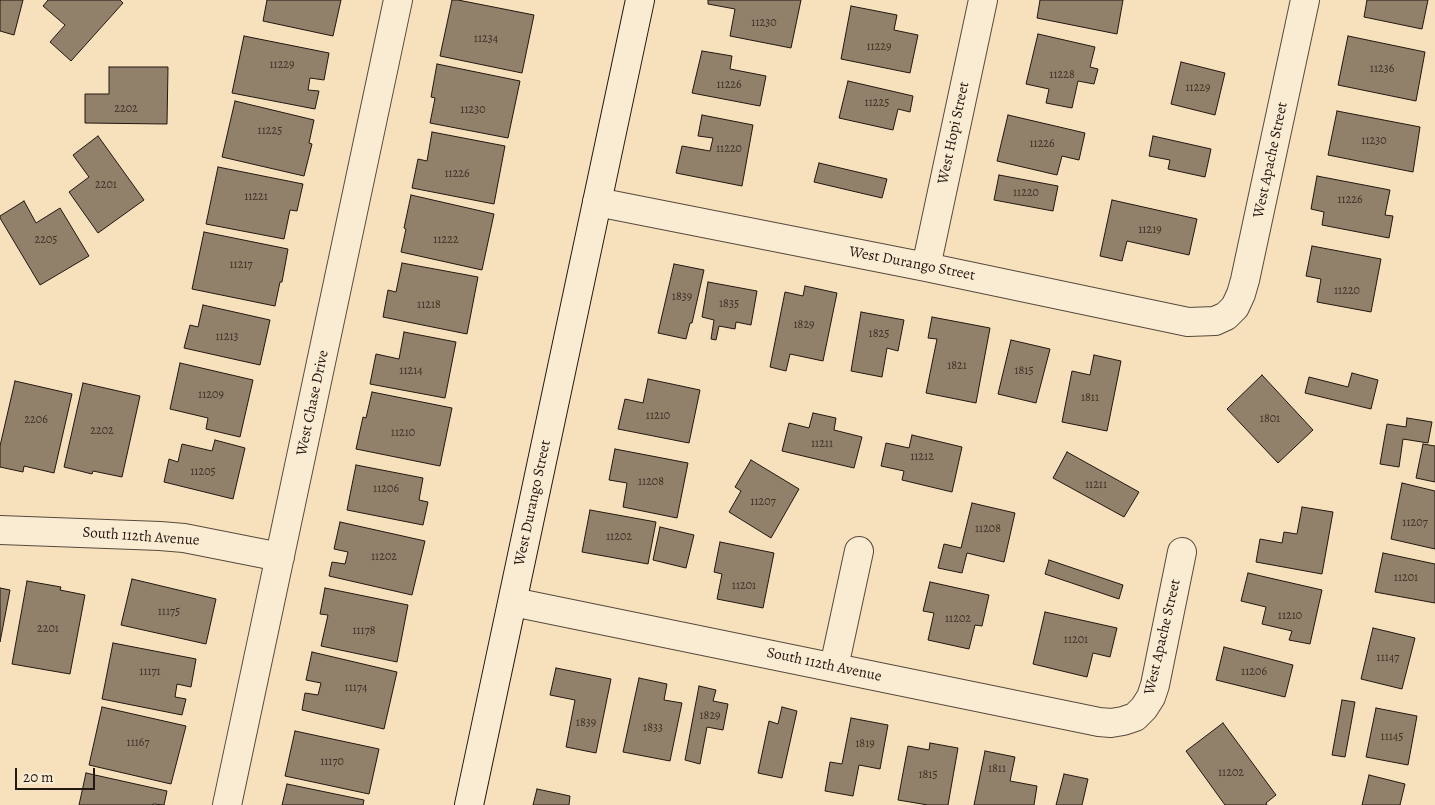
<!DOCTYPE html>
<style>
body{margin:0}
#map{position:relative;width:1435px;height:805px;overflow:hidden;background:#f7e1bc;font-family:Alegreya,serif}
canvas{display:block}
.scale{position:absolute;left:15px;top:768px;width:80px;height:22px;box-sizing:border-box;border:2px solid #221711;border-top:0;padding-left:6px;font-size:15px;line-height:18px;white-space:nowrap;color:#221711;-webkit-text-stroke:4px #faecd3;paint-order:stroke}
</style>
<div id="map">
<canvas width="1435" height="805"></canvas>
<div class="scale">20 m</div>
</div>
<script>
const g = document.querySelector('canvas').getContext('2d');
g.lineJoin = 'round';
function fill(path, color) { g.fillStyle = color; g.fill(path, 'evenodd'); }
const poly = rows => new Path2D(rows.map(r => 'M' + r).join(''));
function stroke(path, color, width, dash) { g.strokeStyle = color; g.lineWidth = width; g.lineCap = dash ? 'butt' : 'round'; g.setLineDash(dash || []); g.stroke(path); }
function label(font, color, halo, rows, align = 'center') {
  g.font = font + ' Alegreya,serif'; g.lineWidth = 4; g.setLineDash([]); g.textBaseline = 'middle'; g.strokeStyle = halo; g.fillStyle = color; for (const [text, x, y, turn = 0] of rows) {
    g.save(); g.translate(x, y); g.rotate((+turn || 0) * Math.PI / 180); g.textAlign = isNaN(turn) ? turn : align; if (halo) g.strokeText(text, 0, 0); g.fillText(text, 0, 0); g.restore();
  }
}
const building = poly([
 [0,0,23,0,14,35,0,31,0,0],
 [48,0,120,0,123,3,71,61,50,42,65,25,43,6,48,0],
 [267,0,341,0,333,36,263,21,267,0],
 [452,0,458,0,534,15,522,73,440,56,452,0],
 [708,0,801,0,791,48,730,36,735,9,708,4,708,0],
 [1040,0,1123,0,1117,34,1037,18,1040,0],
 [1367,0,1428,0,1422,29,1364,17,1367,0],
 [851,6,897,15,894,30,918,35,910,73,841,59,851,6],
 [1038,34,1095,47,1090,67,1098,69,1094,84,1078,81,1072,108,1046,103,1049,89,1026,84,1038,34],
 [244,36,329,53,324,80,310,78,308,90,319,91,315,109,232,93,244,36],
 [1348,36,1425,52,1416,101,1338,85,1348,36],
 [702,51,732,56,730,69,766,76,760,106,692,93,702,51],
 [1181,62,1225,73,1215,115,1171,104,1181,62],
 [437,64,520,81,508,138,430,123,435,98,431,97,437,64],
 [109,67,168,67,167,124,85,123,85,94,109,94,109,67],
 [848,81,913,96,910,112,898,109,893,130,839,118,848,81],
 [235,101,314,120,309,143,312,144,304,176,222,157,235,101],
 [1337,111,1420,127,1413,172,1328,155,1337,111],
 [702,115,753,125,742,186,676,173,682,146,710,151,713,138,698,136,702,115],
 [1008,115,1085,133,1079,160,1062,156,1057,175,997,161,1008,115],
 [432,132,505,146,494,204,412,188,418,159,427,161,432,132],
 [98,136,144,200,98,233,69,192,89,177,73,155,98,136],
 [1153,136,1211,149,1205,177,1168,169,1170,160,1149,156,1153,136],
 [819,163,887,179,882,198,814,182,819,163],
 [218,167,303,184,297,211,290,210,284,239,206,224,218,167],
 [999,175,1058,186,1053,211,994,200,999,175],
 [1317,176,1390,190,1385,215,1393,216,1389,238,1322,225,1324,212,1311,209,1317,176],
 [411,195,494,214,482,270,401,252,406,229,404,228,411,195],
 [1112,200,1197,219,1189,255,1127,241,1122,261,1100,256,1112,200],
 [24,201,36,223,60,208,89,256,40,285,0,218,0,216,24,201],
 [204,232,288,249,282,282,280,282,275,306,192,289,204,232],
 [1312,246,1381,259,1371,312,1317,302,1321,279,1306,276,1312,246],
 [402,263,478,277,467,334,383,317,388,290,396,292,402,263],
 [674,264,704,270,692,323,690,323,686,339,658,333,674,264],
 [708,282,757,291,751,325,736,322,735,329,719,326,716,340,711,339,714,320,702,317,708,282],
 [805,286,837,293,823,361,790,354,786,371,770,367,785,292,803,296,805,286],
 [203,305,270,320,260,365,184,348,190,325,198,327,203,305],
 [861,312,904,320,898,351,887,348,882,377,851,371,861,312],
 [932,317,990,328,976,403,926,393,937,339,928,338,932,317],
 [404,332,456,342,445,398,370,384,376,354,399,359,404,332],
 [1011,340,1050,349,1036,403,998,394,1011,340],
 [1094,355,1121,361,1107,431,1062,422,1072,371,1090,375,1094,355],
 [180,363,253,380,240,437,206,429,208,418,170,409,180,363],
 [1352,373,1378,380,1371,409,1305,393,1309,377,1348,387,1352,373],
 [1262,375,1313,430,1278,463,1227,409,1262,375],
 [648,379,700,390,689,443,618,429,625,399,643,403,648,379],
 [15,381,72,394,54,473,24,466,23,472,0,467,0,446,15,381],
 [83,383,140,396,122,477,93,471,92,474,64,467,83,383],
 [372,392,452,408,440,466,356,449,363,417,366,418,372,392],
 [813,413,836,418,834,430,862,437,854,468,782,451,789,423,809,428,813,413],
 [1407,418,1432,422,1428,443,1403,439,1399,467,1380,464,1387,424,1406,427,1407,418],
 [912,435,962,447,952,492,902,480,904,471,881,466,886,443,909,448,912,435],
 [215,440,245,448,233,499,164,482,169,459,178,462,182,444,212,451,215,440],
 [1423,444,1435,446,1435,482,1416,478,1423,444],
 [615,449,688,463,677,518,623,507,627,483,609,480,615,449],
 [1067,452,1139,492,1124,517,1053,478,1067,452],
 [751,460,799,489,771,538,729,512,741,491,735,487,751,460],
 [356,465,423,478,419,500,428,502,423,525,347,510,356,465],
 [1402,483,1435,491,1435,549,1391,539,1402,483],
 [972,503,1015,513,1004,562,967,553,962,573,938,568,944,544,961,548,972,503],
 [1302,507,1333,512,1322,574,1256,562,1260,539,1282,543,1284,532,1297,534,1302,507],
 [590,510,656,522,648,564,582,552,590,510],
 [340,522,425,541,412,595,329,576,332,562,345,564,348,552,334,549,340,522],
 [660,527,694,535,686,568,653,560,660,527],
 [720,542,774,553,763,608,717,599,722,574,714,572,720,542],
 [1383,553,1435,564,1435,603,1375,592,1383,553],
 [1049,560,1123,585,1119,599,1045,574,1049,560],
 [1248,573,1322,590,1310,644,1289,640,1292,631,1262,624,1266,607,1241,601,1248,573],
 [132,579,216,599,206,644,121,625,132,579],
 [27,581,61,587,60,590,85,595,70,674,12,664,27,581],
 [930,582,989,595,982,626,975,625,969,649,928,640,934,613,923,611,930,582],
 [0,588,10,590,0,642,0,588],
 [325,588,408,605,397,662,321,646,328,615,320,614,325,588],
 [1045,612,1117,628,1110,657,1093,653,1087,677,1033,664,1045,612],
 [1373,628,1415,638,1402,689,1361,679,1373,628],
 [113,643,196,659,191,687,177,684,175,697,186,699,182,715,102,699,113,643],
 [1224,647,1293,665,1285,697,1216,680,1224,647],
 [312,652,397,672,384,729,302,710,305,693,318,695,321,683,306,680,312,652],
 [556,668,611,679,596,753,566,747,575,700,550,695,556,668],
 [639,678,667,684,664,700,682,703,670,761,623,752,639,678],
 [699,686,716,690,713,701,728,704,723,730,707,727,700,764,685,760,699,686],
 [1342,700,1355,702,1345,757,1332,755,1342,700],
 [102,707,186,726,171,784,89,765,102,707],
 [782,707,797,711,782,778,758,773,769,721,778,724,782,707],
 [1376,708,1417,716,1408,765,1366,757,1376,708],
 [851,718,888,725,880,769,859,765,853,796,825,791,830,762,842,764,851,718],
 [1223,723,1276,795,1266,803,1267,805,1225,805,1186,751,1223,723],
 [295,731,379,749,369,794,285,776,295,731],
 [930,743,958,748,948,805,928,805,898,800,908,746,929,750,930,743],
 [985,751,1015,757,1010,781,1037,786,1034,805,974,805,985,751],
 [86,773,167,791,164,805,153,804,153,805,79,805,86,773],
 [1064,774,1088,779,1082,805,1056,805,1064,774],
 [1369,775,1405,784,1400,805,1362,805,1369,775],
 [287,784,364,800,363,805,282,805,287,784],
 [537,789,570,796,569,805,533,805,537,789]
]);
fill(building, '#91806a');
stroke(building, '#221711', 1);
const street = poly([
 [597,202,926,267,1188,322,1215,321,1226,316,1235,307,1241,294,1245,280,1305,0],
 [926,267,983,0],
 [0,530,160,536,184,538,280,557],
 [513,602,1099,722,1111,723,1123,721,1135,717,1144,708,1151,697,1155,685,1182,552],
 [834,667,859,551],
 [227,805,398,0]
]);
const secondary = poly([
 [469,805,640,0]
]);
stroke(street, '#574a3c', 30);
stroke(secondary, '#221711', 30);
stroke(street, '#faecd3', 28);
stroke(secondary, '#faecd3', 28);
label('12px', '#3e3127', null, [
 ["11230",764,23],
 ["11234",486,39],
 ["11229",879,47],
 ["11229",282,65],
 ["11236",1382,69],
 ["11228",1062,75],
 ["11226",729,85],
 ["11229",1198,88],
 ["11225",877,103],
 ["2202",126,109],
 ["11230",473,110],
 ["11225",270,131],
 ["11230",1374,141],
 ["11226",1042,144],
 ["11220",729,149],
 ["11226",457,174],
 ["2201",106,185],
 ["11220",1026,193],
 ["11221",256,197],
 ["11226",1350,200],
 ["11219",1150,230],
 ["2205",46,240],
 ["11222",446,240],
 ["11217",241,265],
 ["11220",1347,291],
 ["1839",682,297],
 ["1835",729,304],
 ["11218",429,305],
 ["1829",804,325],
 ["1825",879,334],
 ["11213",227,337],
 ["1821",957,366],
 ["11214",411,371],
 ["1815",1024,371],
 ["11209",211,395],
 ["1811",1090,398],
 ["11210",658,416],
 ["1801",1270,419],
 ["2206",36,420],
 ["2202",102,431],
 ["11210",403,433],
 ["11211",822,444],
 ["11212",922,457],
 ["11205",203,472],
 ["11208",651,482],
 ["11211",1096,485],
 ["11206",386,489],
 ["11207",763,502],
 ["11207",1415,523],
 ["11208",988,529],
 ["11202",619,537],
 ["11202",384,557],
 ["11201",1406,578],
 ["11201",744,586],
 ["11175",169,612],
 ["11210",1290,616],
 ["11202",958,619],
 ["2201",48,629],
 ["11178",364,631],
 ["11201",1076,640],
 ["11147",1388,658],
 ["11171",150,672],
 ["11206",1254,672],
 ["11174",356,688],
 ["1829",710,716],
 ["1839",586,723],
 ["1833",653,728],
 ["11145",1392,737],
 ["11167",138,743],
 ["1819",865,744],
 ["11170",332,762],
 ["1811",997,769],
 ["11202",1231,773],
 ["1815",928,775]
]);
label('15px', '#221711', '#faecd3', [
 ["West Hopi Street",954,133,-78],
 ["West Apache Street",1271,160,-78],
 ["West Durango Street",912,264,11],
 ["West Chase Drive",313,403,-78],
 ["West Durango Street",533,503,-78],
 ["South 112th Avenue",141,537,4],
 ["West Apache Street",1163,637,-77],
 ["South 112th Avenue",824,665,12]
]);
</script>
